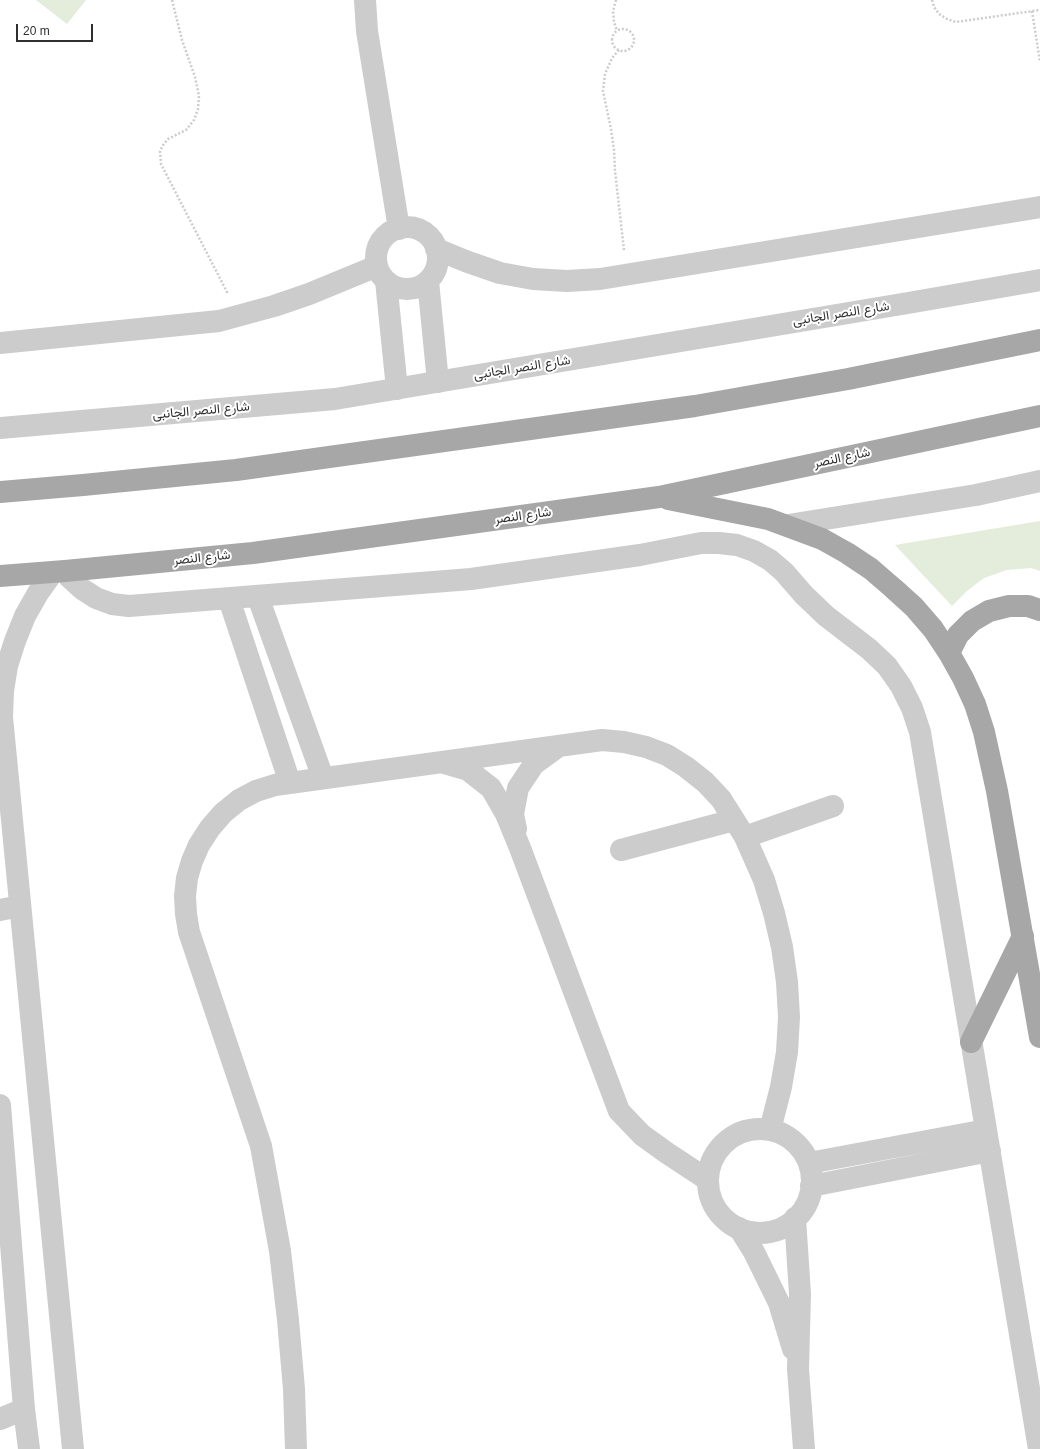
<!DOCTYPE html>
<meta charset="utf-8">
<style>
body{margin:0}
#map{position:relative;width:1040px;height:1449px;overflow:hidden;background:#fff;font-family:Arial,sans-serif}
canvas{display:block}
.scale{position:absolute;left:16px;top:24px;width:77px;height:18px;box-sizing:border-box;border:2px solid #2f2f2f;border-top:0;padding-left:5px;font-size:12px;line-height:14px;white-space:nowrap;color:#2f2f2f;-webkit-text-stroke:3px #fff;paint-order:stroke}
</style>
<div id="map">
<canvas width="1040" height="1449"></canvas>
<div class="scale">20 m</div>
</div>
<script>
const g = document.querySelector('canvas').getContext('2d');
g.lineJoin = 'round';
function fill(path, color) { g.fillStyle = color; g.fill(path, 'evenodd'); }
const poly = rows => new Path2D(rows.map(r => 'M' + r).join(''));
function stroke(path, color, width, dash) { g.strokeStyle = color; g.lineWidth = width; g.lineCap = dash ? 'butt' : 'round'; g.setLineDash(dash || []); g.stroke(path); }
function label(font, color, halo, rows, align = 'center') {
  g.font = font + ' Arial,Vazirmatn,sans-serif'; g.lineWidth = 4; g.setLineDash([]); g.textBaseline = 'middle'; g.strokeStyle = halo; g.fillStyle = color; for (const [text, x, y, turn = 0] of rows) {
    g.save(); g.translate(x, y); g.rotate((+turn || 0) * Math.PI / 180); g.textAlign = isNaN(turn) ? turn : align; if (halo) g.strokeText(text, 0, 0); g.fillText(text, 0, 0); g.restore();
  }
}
fill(poly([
 [36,0,86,0,67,24],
 [1040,521,1040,571,1031,568,1007,570,984,578,967,591,952,606,895,545]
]), '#e4ecdc');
stroke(poly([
 [172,0,182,40,195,77,199,96,198,109,194,120,186,130,168,139,163,145,160,151,161,164,228,294],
 [616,0,613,11,614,22,617,31],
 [932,0,934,7,939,14,947,19,956,22,1040,10],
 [1032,11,1040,62],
 '612 40a11 11 0 1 1 22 0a11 11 0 1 1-22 0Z',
 [619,50,612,58,605,74,603,91,611,129,614,150,615,171,624,250]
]), '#ccc', 2.5, [2, 2]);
stroke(poly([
 [365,0,367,31,399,229],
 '376 258a31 31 0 1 1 62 0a31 31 0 1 1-62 0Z',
 [436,249,468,262,500,273,533,279,567,281,600,279,1040,207],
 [386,281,397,389],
 [428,281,438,382],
 [0,343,219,321,274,306,309,294,377,266],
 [0,428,335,399,908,303,1040,280],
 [788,525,976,495,1040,481],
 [65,571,69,577,82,589,96,598,112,604,129,606,471,579,640,555,701,543,719,543,737,545,754,551,770,560,784,572,804,595,826,616,869,649,887,666,901,686,912,708,920,732,1039,1449],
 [53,572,38,593,25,616,15,641,7,666,3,691,2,717,73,1449],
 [258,597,323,778],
 [229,599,290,783],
 [444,763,468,770,491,788,506,814,520,848,619,1111,642,1135,667,1153,708,1180],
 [516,829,513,814,518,788,534,764,556,748],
 [745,837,833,806],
 [621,850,734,820],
 [0,910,20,906],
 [0,1105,24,1409,29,1449],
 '708 1181a52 52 0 1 1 104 0a52 52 0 1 1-104 0Z',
 [809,1163,986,1130],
 [811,1186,990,1151],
 [795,1218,800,1294,798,1369,804,1449],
 [739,1228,754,1252,779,1303,793,1349],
 [0,1419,24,1409],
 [296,1449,294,1389,288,1320,280,1251,261,1146,189,932,186,914,185,896,187,878,192,861,199,845,210,828,223,813,239,800,256,791,275,785,602,740,624,742,646,747,667,755,686,767,705,782,721,799,745,837,764,880,774,913,782,947,787,982,789,1017,787,1052,781,1087,770,1130]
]), '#ccc', 22);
stroke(poly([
 [0,492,83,485,236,470,695,406,848,379,1040,340],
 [668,499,768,519,822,539,847,553,871,569,893,588,914,607,933,629,949,653,963,678,975,704,984,732,997,791,1040,1037],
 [0,576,65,571,253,553,659,497,1040,416],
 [949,653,958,635,972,621,989,611,1009,606,1028,606,1040,610],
 [971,1042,1023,936]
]), '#a7a7a7', 22);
label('13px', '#2f2f2f', '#fff', [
 ["شارع النصر الجانبى",841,314,-9],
 ["شارع النصر الجانبى",522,368,-9],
 ["شارع النصر الجانبى",201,411,-5],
 ["شارع النصر",842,458,-12],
 ["شارع النصر",523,516,-8],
 ["شارع النصر",202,558,-6]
]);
</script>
